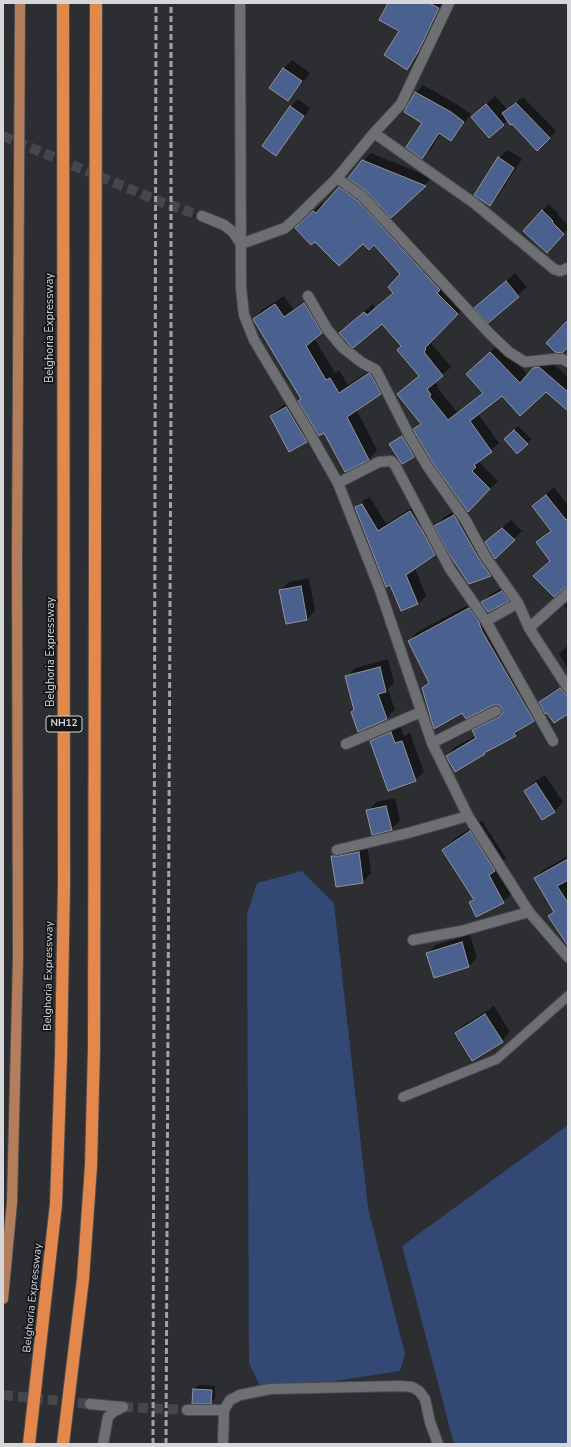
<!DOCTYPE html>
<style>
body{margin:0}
#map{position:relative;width:571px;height:1447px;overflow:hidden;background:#2c2e32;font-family:"Nunito Sans",sans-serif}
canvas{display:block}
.frame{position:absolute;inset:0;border:4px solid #d5d7d9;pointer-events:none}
</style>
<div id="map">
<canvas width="571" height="1447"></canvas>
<div class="frame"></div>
</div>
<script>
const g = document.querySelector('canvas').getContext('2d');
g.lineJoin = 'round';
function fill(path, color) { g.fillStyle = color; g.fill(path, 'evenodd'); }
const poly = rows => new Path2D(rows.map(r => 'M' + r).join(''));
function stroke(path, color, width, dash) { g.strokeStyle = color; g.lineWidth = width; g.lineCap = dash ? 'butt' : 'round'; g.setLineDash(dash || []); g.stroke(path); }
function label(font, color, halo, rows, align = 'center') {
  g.font = font + ' "Nunito Sans",sans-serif'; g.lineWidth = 3.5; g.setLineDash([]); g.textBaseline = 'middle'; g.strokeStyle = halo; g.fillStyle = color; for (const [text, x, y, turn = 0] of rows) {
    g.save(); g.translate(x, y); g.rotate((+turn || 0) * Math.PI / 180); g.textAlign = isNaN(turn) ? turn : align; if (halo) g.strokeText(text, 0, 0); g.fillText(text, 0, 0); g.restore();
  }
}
fill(poly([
 [302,871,334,903,368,1208,405,1354,400,1371,277,1390,261,1388,249,1363,247,914,257,883],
 [568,1125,568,1444,454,1444,402,1246]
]), '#334874');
fill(poly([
 [389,3,445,3,427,43,416,60,407,68,401,30],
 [292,60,310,73,296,91,288,100,270,87,284,68],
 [423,85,458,105,471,114,458,132,451,140,441,133,430,150,422,158,424,122,416,93],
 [495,96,507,109,523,97,556,131,537,149,508,120,489,137,481,109],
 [298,99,310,108,282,147,275,154,264,146,291,106],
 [508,150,522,159,498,196,490,205,499,158],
 [371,153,432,178,391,216,363,161],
 [348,180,466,306,433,339,434,341,431,343,451,367,435,381,438,386,437,387,457,412,484,392,476,366,499,344,528,375,542,360,548,359,568,377,568,411,546,390,502,395,478,414,499,443,482,457,483,458,479,462,498,481,468,510,414,429,421,422,399,394,420,376,402,346,382,323,340,333,373,304,375,308,393,292,402,274,374,244,315,240,297,228,322,203,324,205],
 [549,204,559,214,558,215,568,225,568,229,553,245,542,211],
 [515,273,527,287,489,321,476,308],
 [313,295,330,324,314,338,335,373,339,370,348,385,378,365,380,366,389,385,380,393,356,409,377,450,369,459,345,471,325,432,299,401,302,398,254,319,262,310,284,296,293,309],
 [295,399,315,433,307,441,289,451,271,416,279,408],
 [518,426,531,439,517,453,505,439],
 [406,432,418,452,402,463,390,444],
 [554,487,568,505,568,586,542,568,551,560,537,542,551,529,533,506],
 [370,497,386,524,418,504,443,547,435,555,415,568,426,596,418,604,356,508,364,500],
 [463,507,488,551,499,566,490,575,469,583,436,526,444,517],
 [511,520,522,531,495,557,486,542],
 [309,578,315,611,307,619,287,623,280,591,289,582],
 [511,583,516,592,508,600,482,602,491,594],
 [478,600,486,612,490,622,542,711,534,720,523,726,515,736,488,750,485,754,447,756,455,747,476,736,473,731,482,722,504,711,501,705,496,703,462,711,423,688,430,681,409,641,417,632],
 [568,603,568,610,564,606],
 [568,645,568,669,559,654],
 [388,659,394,683,388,689,395,710,386,719,347,676,355,668],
 [568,682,568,713,540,702,548,694],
 [400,724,404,736,410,733,424,772,415,780,371,741,379,733],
 [545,775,563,802,555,811,543,818,525,791,534,782],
 [395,798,400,821,391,829,368,811,376,802],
 [482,821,506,858,501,863,515,891,503,902,470,902,474,898,443,850,455,838],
 [367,844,371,873,363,882,337,886,332,857,341,848],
 [568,856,568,879,566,880,568,883,568,944,549,916,554,911,535,878,543,870],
 [470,934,477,958,469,966,435,977,427,954,436,945],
 [494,1006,510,1032,502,1041,456,1033,464,1025],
 [198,1385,215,1386,215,1398,211,1402,194,1389]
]), '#0007');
const building = poly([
 [388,3,429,3,439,8,418,52,407,70,384,55,399,31,379,20,388,3],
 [283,68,302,81,288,101,269,88,283,68],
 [415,92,451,112,464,122,451,141,439,133,422,159,406,147,422,123,404,112,415,92],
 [516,103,550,138,537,151,512,124,510,125,502,113,516,103],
 [486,104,504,125,489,138,471,117,486,104],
 [290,106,304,116,276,156,262,146,290,106],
 [498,157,514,168,490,206,474,195,498,157],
 [362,160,426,186,391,218,367,192,348,178,362,160],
 [339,187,358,201,440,290,437,293,458,314,425,348,426,349,424,352,443,376,427,389,431,395,429,396,448,420,483,393,466,374,490,352,520,383,533,368,539,367,568,392,568,411,546,392,520,416,502,396,470,421,492,452,474,465,476,467,472,471,490,489,468,512,433,463,417,436,413,429,421,424,397,394,419,376,397,350,401,346,382,324,353,348,347,342,339,333,364,312,367,315,393,293,388,287,400,274,374,245,369,250,363,244,339,266,315,242,311,245,295,228,313,211,316,213,339,187],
 [542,210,553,221,552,222,564,234,547,253,523,231,542,210],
 [506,281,519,297,488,323,474,308,506,281],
 [304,303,322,333,306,346,326,380,330,378,339,393,369,373,371,375,381,394,347,417,369,460,345,472,324,433,319,436,298,401,301,399,253,319,275,304,284,317,304,303],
 [568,320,568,347,562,353,555,352,546,343,568,320],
 [286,407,307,442,289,452,270,416,286,407],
 [514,430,528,444,517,454,504,439,514,430],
 [402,436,414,457,402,464,389,444,402,436],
 [546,495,566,520,568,519,568,587,564,588,554,597,533,576,550,561,536,542,551,531,532,506,546,495],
 [362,504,378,531,410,511,423,532,435,555,406,575,418,604,401,611,390,585,386,587,355,507,362,504],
 [454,515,479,559,491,576,469,584,449,554,434,526,454,515],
 [502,528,515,540,495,559,485,542,502,528],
 [301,586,307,620,286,624,279,590,301,586],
 [502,591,509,601,488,612,481,602,502,591],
 [469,608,478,620,482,631,534,721,514,733,516,736,484,753,485,754,455,772,446,756,476,738,472,730,499,717,502,714,502,708,499,705,493,705,466,719,462,713,434,729,422,688,429,683,408,641,469,608],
 [380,667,386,692,378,694,387,719,358,732,351,712,354,710,345,676,380,667],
 [560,688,565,694,568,694,568,714,554,723,547,713,545,714,539,702,560,688],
 [391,732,395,743,402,741,416,781,388,791,370,741,391,732],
 [536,783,555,812,542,820,524,791,536,783],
 [386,806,392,830,372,835,366,810,386,806],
 [470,831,495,871,489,875,504,903,476,917,469,902,474,900,442,850,470,831],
 [359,852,363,883,336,887,331,856,339,856,359,852],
 [568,859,568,880,557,886,568,903,568,946,548,916,554,912,534,878,568,859],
 [462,942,469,967,434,978,426,953,462,942],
 [485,1014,503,1042,472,1061,455,1033,485,1014],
 [193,1389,212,1390,211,1404,192,1404,193,1389]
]);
fill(building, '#4a608e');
stroke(building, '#929498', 1);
stroke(poly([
 [3,136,161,202,202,216]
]), '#45474b', 10, [10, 5]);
stroke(poly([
 [3,1395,90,1404],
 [123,1407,187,1410]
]), '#45474b', 10, [10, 5]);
const lane = poly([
 [403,1097,497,1059,568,996]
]);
const street = poly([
 [374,133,474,203,554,269,560,271,568,268],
 [337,178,362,196,490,334,509,352,525,362,553,359,562,359,568,362],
 [202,216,224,225,233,232,241,244,285,228,293,221,337,178,374,133,401,104,449,3],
 [308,296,327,329,342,347,361,362,376,370,411,439,428,467,466,521,485,556,518,603,529,628],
 [338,483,379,462,391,461,395,465,450,569,486,621,553,741],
 [568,593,529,628,568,688],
 [486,621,518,603],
 [432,743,496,711],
 [346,744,421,712],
 [337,850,408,833,468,816],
 [413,940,461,931,529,912]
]);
const secondary = poly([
 [240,3,241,288,244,315,254,340,305,425,338,483,380,590,432,743,468,816,529,912,568,957],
 [90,1404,121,1407],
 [187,1410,224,1410],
 [103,1444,108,1417,113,1412,123,1407],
 [223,1444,224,1410,230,1400,240,1395,270,1389,401,1386,412,1387,419,1391,425,1399,430,1422,438,1444]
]);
const primary = poly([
 [3,1299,12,1202,18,958,17,554,20,3]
]);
const highway = poly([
 [29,1444,56,1204,61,1056,64,884,63,3],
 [63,1444,83,1279,91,1166,94,1048,96,3]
]);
stroke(lane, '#4b4c4f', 11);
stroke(street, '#4b4c4f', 12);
stroke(secondary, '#4b4c4f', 12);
stroke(primary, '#4b4c4f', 12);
stroke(highway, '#4b4c4f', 14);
stroke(lane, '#6d6f73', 9);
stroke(street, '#6d6f73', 10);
stroke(secondary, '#6d6f73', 10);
stroke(primary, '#b47d5c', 10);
stroke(highway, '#e4874c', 12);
stroke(poly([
 [153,1444,156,3],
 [166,1444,171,398,171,3]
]), '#a1a3a6', 3, [6, 3]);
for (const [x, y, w] of [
 [64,724,36]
]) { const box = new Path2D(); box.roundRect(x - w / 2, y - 8, w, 16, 3); g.fillStyle = '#151618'; g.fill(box); stroke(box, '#d5d7d9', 1); }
label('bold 10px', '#d5d7d9', null, [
 ["NH12",64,724]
]);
label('11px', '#d5d7d9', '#151618', [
 ["Belghoria Expressway",50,328,-90],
 ["Belghoria Expressway",51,652,-90],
 ["Belghoria Expressway",49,976,-89],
 ["Belghoria Expressway",33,1298,-84]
]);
</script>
